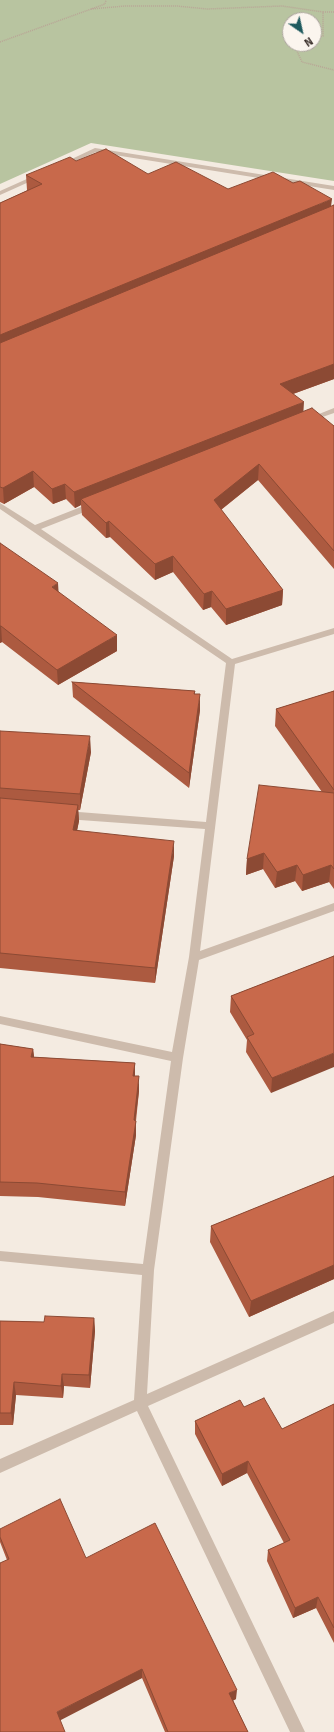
<!DOCTYPE html>
<style>
body{margin:0}
#map{position:relative;width:334px;height:1732px;overflow:hidden;background:#f4ebe1;font-family:Signika,sans-serif}
canvas{display:block}
.north{position:absolute;left:282px;top:12px;width:40px;height:40px;box-sizing:border-box;background:#fbf5ee;border:1px solid #aea6a0;border-radius:50%;rotate:146deg;font-size:11px;font-weight:700;line-height:16px;text-align:center;color:#3b302b}
.north::after{content:'';display:block;margin:auto;width:14px;height:18px;background:#1f5a5e;clip-path:polygon(50% 0,100% 100%,50% 72%,0 100%)}
</style>
<div id="map">
<canvas width="334" height="1732"></canvas>
<div class="north">N</div>
</div>
<script>
const g = document.querySelector('canvas').getContext('2d');
g.lineJoin = 'round';
function fill(path, color) { g.fillStyle = color; g.fill(path, 'evenodd'); }
const poly = rows => new Path2D(rows.map(r => 'M' + r).join(''));
function stroke(path, color, width, dash) { g.strokeStyle = color; g.lineWidth = width; g.lineCap = dash ? 'butt' : 'round'; g.setLineDash(dash || []); g.stroke(path); }
fill(poly([
 [0,0,334,0,334,181,91,143,0,184],
 [290,20,314,20,314,44,290,44]
]), '#b8c4a0');
stroke(poly([
 [91,9,125,6,177,6,207,9,282,6,323,12,323,36,314,38],
 [323,12,334,12],
 [0,42,105,4,106,0],
 [297,44,296,49,302,62,334,70]
]), '#b9a596', 1.5, [1, 1]);
fill(poly([
 [95,148,334,186,334,190,96,152,64,166,59,165,95,148],
 [38,174,41,176,40,177,0,195,0,191,38,174],
 [334,408,334,413,308,422,304,420,334,408],
 [0,503,35,525,91,503,97,503,97,507,41,529,232,659,334,628,334,634,235,664,200,951,334,903,334,911,199,960,183,1058,154,1270,147,1394,334,1311,334,1323,148,1406,305,1732,290,1732,137,1411,0,1473,0,1459,134,1400,142,1275,0,1261,0,1251,143,1264,171,1061,0,1024,0,1016,172,1052,189,957,205,829,66,819,61,815,66,811,206,822,226,663,0,509,0,503]
]), '#cdbbac');
fill(poly([
 [76,161,228,189,331,207,334,205,334,379,293,394,303,412,334,426,334,569,258,480,221,510,283,590,282,605,226,625,211,607,203,610,173,572,155,580,110,537,106,538,82,515,81,505,75,508,66,499,53,504,34,487,4,504,0,502,0,203,28,190,27,190,26,175],
 [0,543,59,592,117,651,58,685,2,642,0,643],
 [72,682,195,691,195,694,200,710,189,788,73,697],
 [334,691,334,889,329,882,302,891,295,881,275,888,263,869,246,875,247,859,322,792,275,726,276,709],
 [0,731,91,752,80,810,78,810,79,821,77,830,174,856,155,983,0,968],
 [334,956,271,1093,246,1052,247,1040,230,1012,231,996],
 [0,1044,33,1049,34,1057,135,1063,135,1076,139,1091,136,1121,136,1135,125,1206,38,1197,0,1196],
 [334,1176,334,1279,249,1317,210,1242,211,1226],
 [94,1318,95,1331,90,1388,64,1386,63,1398,16,1395,13,1425,0,1425,0,1321,44,1322],
 [334,1404,334,1643,316,1608,293,1618,267,1561,268,1550,284,1543,247,1473,222,1486,195,1434,195,1421,244,1407,282,1429],
 [0,1529,86,1558,236,1699,233,1700,248,1732,165,1732,142,1678,0,1732,7,1560,0,1542]
]), '#ac5a40');
fill(poly([
 [332,199,330,214,0,350,0,335],
 [334,364,334,379,279,399,280,384],
 [304,402,303,418,81,499,81,505,75,508,74,492],
 [259,464,258,480,213,516,214,500],
 [33,471,34,487,4,504,3,488],
 [65,484,66,499,53,504,52,489],
 [109,521,110,537,106,538,106,523],
 [173,556,173,572,155,580,155,564],
 [58,583,59,599,52,587],
 [283,590,282,605,226,625,226,609],
 [212,591,211,607,203,610,204,594],
 [0,626,1,626,2,642,0,643],
 [117,635,117,651,58,685,57,670],
 [200,694,200,710,189,788,189,773],
 [90,736,91,752,80,810,80,794],
 [78,805,79,821,74,846,73,830],
 [174,841,174,856,155,983,155,968],
 [264,853,263,869,246,875,247,859],
 [297,865,295,881,275,888,277,872],
 [331,865,329,882,302,891,303,875],
 [33,1049,35,1064,31,1057],
 [334,1053,334,1067,271,1093,272,1078],
 [135,1063,135,1078,133,1076],
 [139,1076,139,1091,135,1123,136,1121,136,1135,125,1206,125,1192,134,1120],
 [334,1265,334,1279,249,1317,251,1301],
 [94,1318,95,1331,90,1388,89,1375],
 [62,1374,64,1386,63,1398,61,1386],
 [14,1382,16,1395,13,1425,11,1413],
 [248,1461,247,1473,222,1486,222,1474],
 [318,1597,316,1608,293,1618,295,1608],
 [142,1669,142,1678,59,1721,57,1712],
 [237,1690,236,1699,229,1703,229,1693]
]), '#8c4a34');
const building = poly([
 [106,149,148,174,176,162,228,189,273,172,293,183,300,181,332,199,0,335,0,203,42,184,26,175,70,157,76,161,106,149],
 [334,205,334,364,280,384,304,402,74,492,65,484,52,489,33,471,3,488,0,487,0,343,334,205],
 [312,408,334,426,334,551,259,464,214,500,283,590,226,609,212,591,204,594,173,556,155,564,109,521,106,523,81,499,312,408],
 [0,543,58,583,52,587,117,635,57,670,1,626,0,626,0,543],
 [72,682,195,691,194,694,200,694,189,773,72,682],
 [334,691,334,790,276,709,334,691],
 [0,731,90,736,80,794,0,788,0,731],
 [259,785,334,793,334,869,331,865,303,875,297,865,277,872,264,853,247,859,259,785],
 [0,798,78,805,73,830,174,841,155,968,0,953,0,798],
 [334,956,334,1053,272,1078,247,1037,254,1034,231,996,334,956],
 [0,1044,33,1049,31,1057,135,1063,133,1076,139,1076,134,1120,136,1121,125,1192,37,1183,0,1182,0,1044],
 [334,1176,334,1265,251,1301,211,1226,334,1176],
 [45,1316,94,1318,89,1375,62,1374,61,1386,14,1382,11,1413,0,1413,0,1321,44,1322,45,1316],
 [264,1398,282,1429,334,1404,334,1628,318,1597,295,1608,268,1550,290,1540,248,1461,222,1474,195,1421,240,1400,244,1407,264,1398],
 [60,1499,86,1558,155,1523,237,1690,229,1693,248,1732,168,1732,142,1669,57,1712,65,1732,0,1732,0,1563,9,1559,0,1537,0,1529,60,1499]
]);
fill(building, '#c8694b');
stroke(building, '#8c4a34', 1);
</script>
